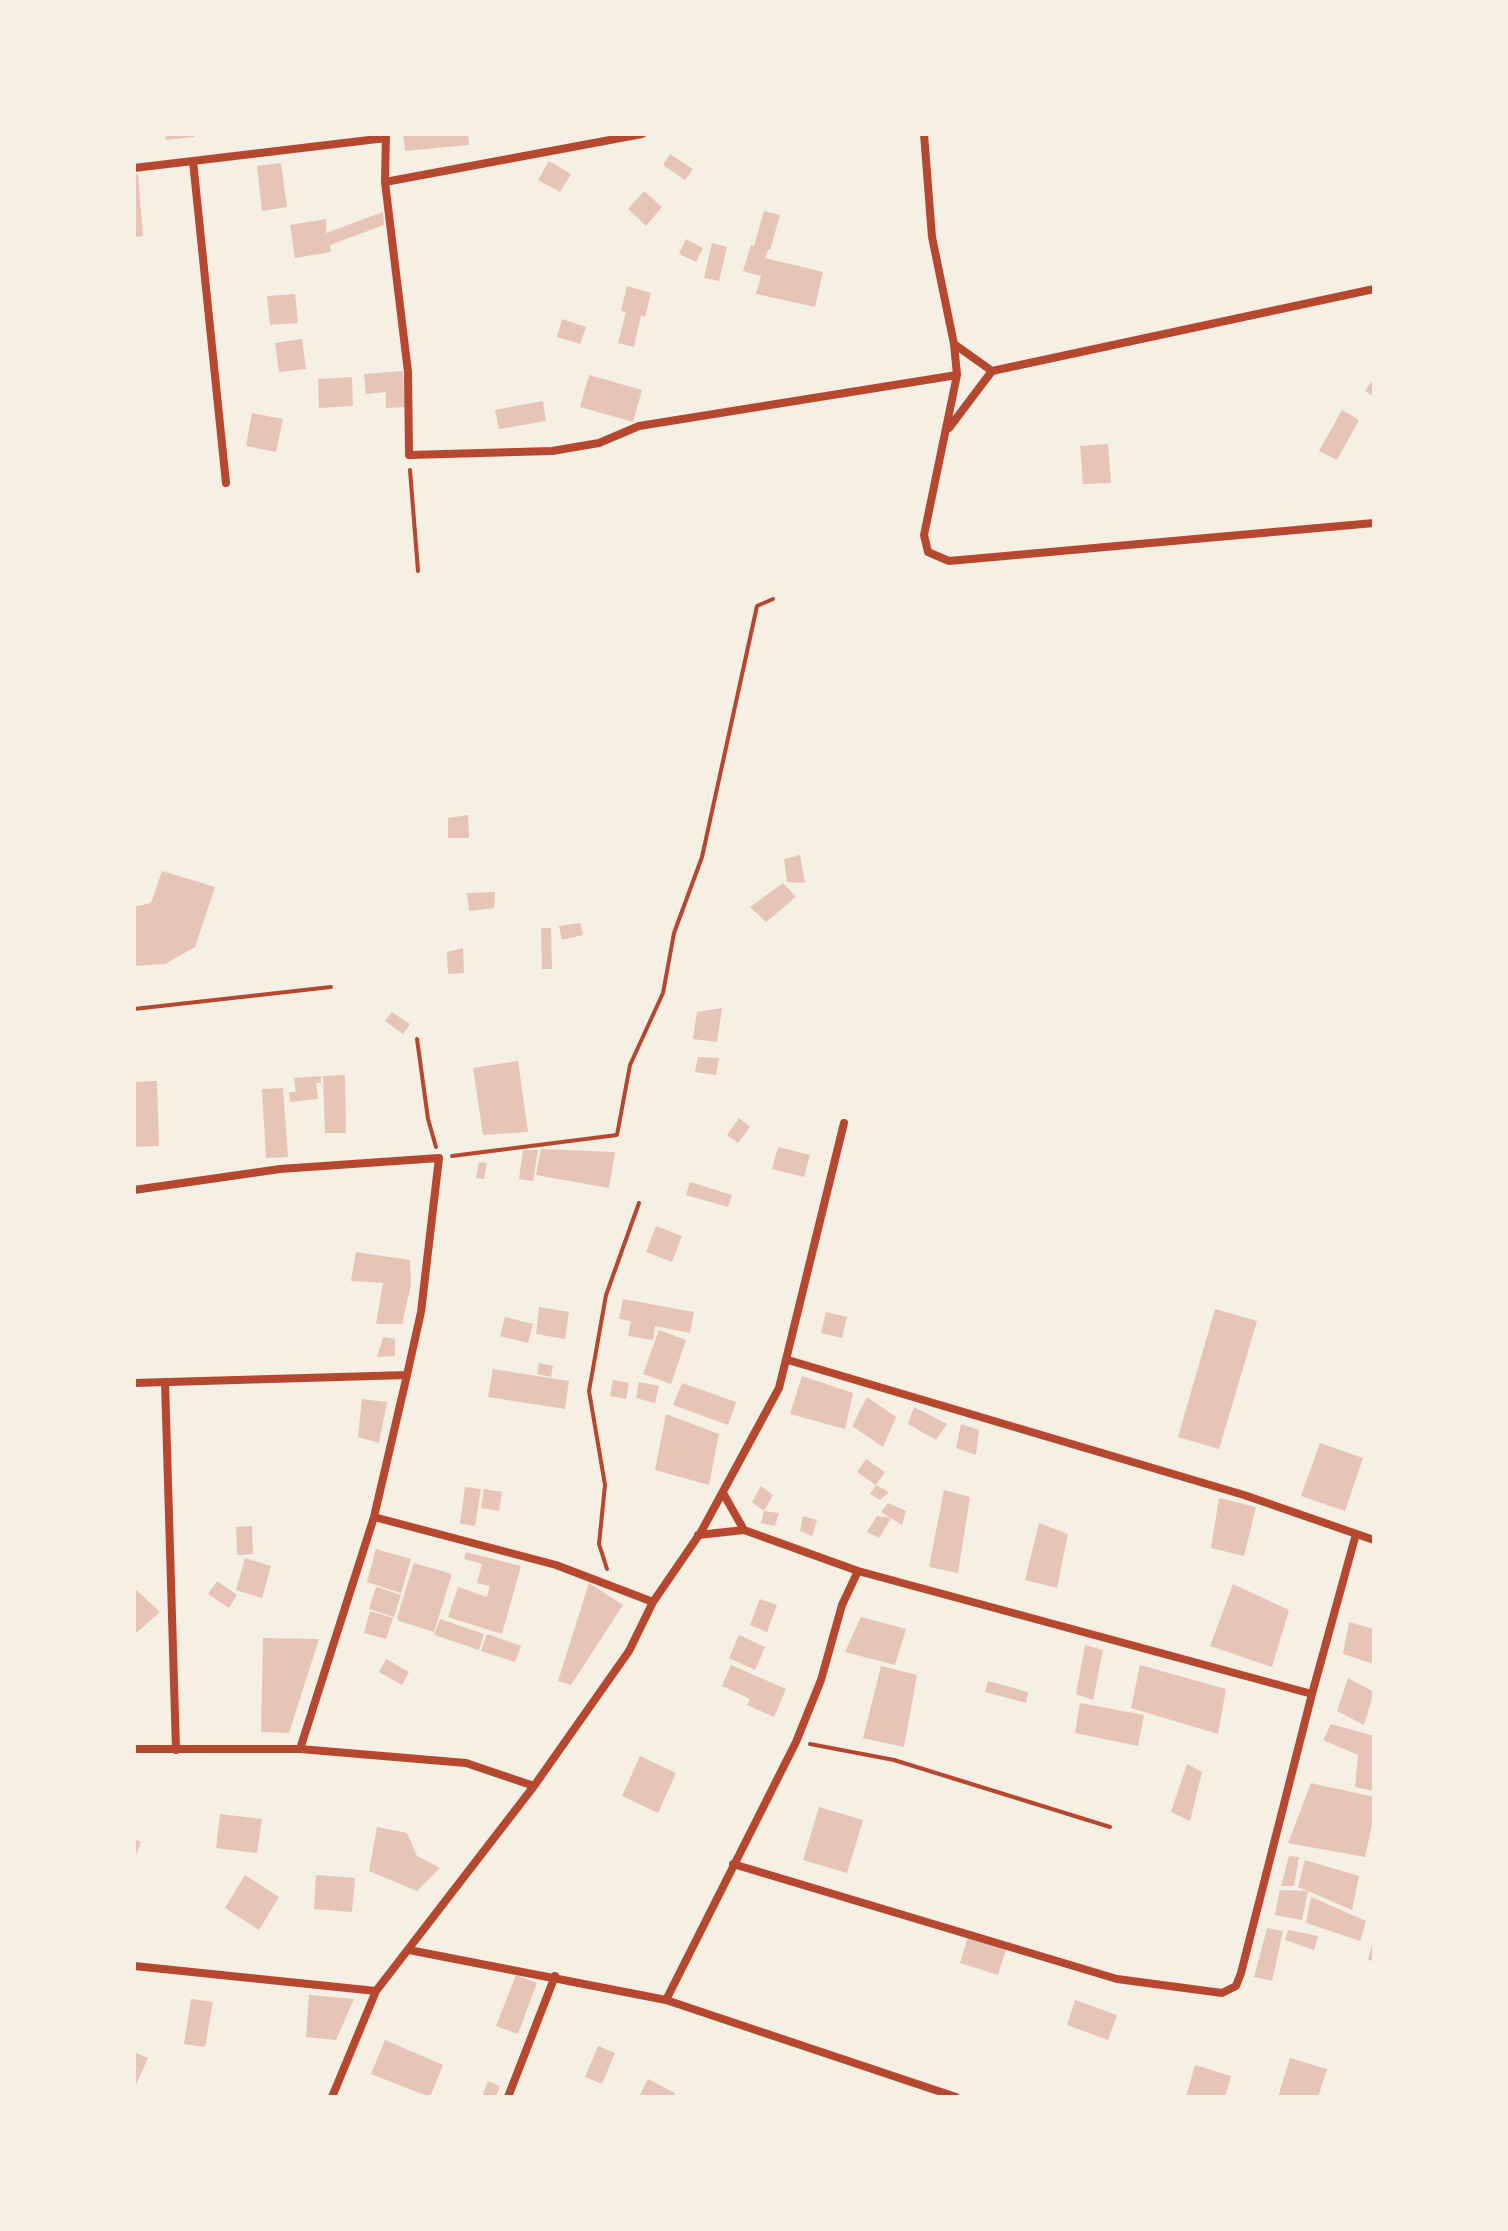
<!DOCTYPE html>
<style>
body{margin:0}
#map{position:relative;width:1508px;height:2231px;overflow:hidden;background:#f6efe4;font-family:Figtree,sans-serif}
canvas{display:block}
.frame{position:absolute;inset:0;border:136px solid #f6efe4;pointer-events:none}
</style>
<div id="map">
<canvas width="1508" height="2231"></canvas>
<div class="frame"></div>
</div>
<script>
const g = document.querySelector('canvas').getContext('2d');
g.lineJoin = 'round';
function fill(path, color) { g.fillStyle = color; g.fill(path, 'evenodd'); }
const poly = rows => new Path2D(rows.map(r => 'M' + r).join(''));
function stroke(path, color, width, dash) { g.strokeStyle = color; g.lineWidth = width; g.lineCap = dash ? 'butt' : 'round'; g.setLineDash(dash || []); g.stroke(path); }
fill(poly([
 [165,134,194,134,194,137,166,140],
 [403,134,468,134,469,145,405,151],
 [670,154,693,169,685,180,663,165],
 [549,161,571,174,560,192,538,180],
 [281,163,287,207,262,211,257,166],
 [134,174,138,174,143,236,134,237],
 [644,191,662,207,646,226,628,209],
 [764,211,780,215,770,250,768,250,765,258,823,272,815,307,756,294,761,276,743,271,751,245,754,246],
 [383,212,384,225,330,245,331,252,295,258,290,225,326,219,326,233],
 [686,239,703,248,696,262,679,254],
 [712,243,727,247,719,281,704,278],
 [627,286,651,293,645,317,641,315,634,347,618,343,626,312,621,311],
 [295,294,298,323,270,325,267,296],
 [562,319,586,327,580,344,557,337],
 [302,339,306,369,279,372,275,343],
 [403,371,405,407,386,408,386,392,366,394,364,374],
 [589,375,642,390,633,422,580,407],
 [352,377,353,406,319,408,318,379],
 [1374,378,1374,397,1365,391],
 [543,401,546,421,499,429,495,410],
 [1342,410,1359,420,1337,460,1319,451],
 [252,413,283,419,276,452,246,446],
 [1108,444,1111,483,1083,484,1080,446],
 [468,815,469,838,448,838,448,818],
 [800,855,805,883,787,882,784,859],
 [162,871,215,887,195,947,165,964,134,966,134,907,151,903],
 [783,883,796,897,766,922,750,907],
 [495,892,494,908,469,911,467,893],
 [580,923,583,935,562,940,559,926],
 [541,928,551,928,552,969,542,969],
 [463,948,464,973,448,974,447,952],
 [722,1008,717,1042,693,1039,697,1012],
 [392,1012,410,1024,403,1034,385,1021],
 [698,1057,719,1058,716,1075,695,1072],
 [518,1061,528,1132,483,1135,473,1068],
 [345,1075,346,1133,325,1133,323,1076],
 [321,1076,321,1083,316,1083,318,1099,290,1102,289,1092,296,1092,294,1078],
 [154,1081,157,1081,159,1146,134,1147,134,1082],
 [283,1088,288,1157,266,1158,262,1089],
 [739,1118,750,1127,738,1143,727,1135],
 [778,1147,810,1155,804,1177,772,1169],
 [541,1149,615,1152,609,1188,536,1175],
 [523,1150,538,1150,533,1181,519,1179],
 [479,1162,487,1163,484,1179,476,1178],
 [690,1182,732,1195,728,1207,686,1195],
 [656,1226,682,1236,672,1262,646,1252],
 [356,1252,410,1260,411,1285,402,1324,376,1324,383,1283,351,1281],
 [623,1299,694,1312,690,1333,655,1326,653,1340,628,1336,631,1321,619,1319],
 [539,1307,569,1312,565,1339,536,1334],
 [1215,1309,1257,1321,1219,1449,1178,1437],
 [826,1312,847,1317,842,1338,821,1333],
 [505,1317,533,1324,528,1343,500,1336],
 [659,1330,686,1340,671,1384,643,1374],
 [383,1337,395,1339,395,1356,377,1357],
 [539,1363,553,1366,551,1377,537,1374],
 [493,1369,569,1381,565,1409,488,1397],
 [802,1376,853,1393,845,1429,790,1414],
 [613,1380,629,1383,626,1399,610,1396],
 [639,1382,659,1386,655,1403,636,1398],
 [682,1383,736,1402,728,1425,673,1405],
 [867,1397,896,1417,883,1447,852,1426],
 [362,1399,387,1402,379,1443,358,1437],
 [914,1407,947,1424,936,1440,908,1424],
 [666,1414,719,1434,709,1485,655,1470],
 [961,1424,979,1430,976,1455,956,1448],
 [1320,1443,1363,1458,1345,1511,1301,1496],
 [866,1459,885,1472,876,1485,857,1472],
 [876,1485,889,1492,880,1500,870,1494],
 [761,1486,773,1495,764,1511,752,1502],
 [465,1487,481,1489,475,1526,460,1524],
 [484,1489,502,1492,499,1511,481,1508],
 [944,1490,970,1497,958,1573,929,1567],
 [1219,1498,1256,1507,1244,1556,1211,1548],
 [888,1503,906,1511,902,1525,881,1512],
 [764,1511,779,1513,775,1526,761,1523],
 [803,1516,817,1520,812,1536,800,1531],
 [877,1516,891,1518,879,1538,867,1532],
 [1039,1523,1068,1534,1057,1588,1025,1580],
 [252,1526,253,1554,237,1555,236,1527],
 [376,1549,411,1559,401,1593,367,1582],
 [466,1552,521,1566,502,1634,448,1617,458,1587,487,1597,490,1586,477,1583,482,1564,464,1559],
 [245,1558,271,1566,262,1598,236,1590],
 [414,1563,452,1574,434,1632,399,1621,397,1618],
 [217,1581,237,1595,229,1608,208,1594],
 [589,1583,623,1605,571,1685,558,1681],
 [1233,1584,1289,1610,1272,1667,1210,1646],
 [376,1587,401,1595,394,1617,369,1609],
 [134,1588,160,1612,134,1635],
 [760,1599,777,1605,767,1632,750,1625],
 [370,1611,393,1618,386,1639,364,1633],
 [861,1617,906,1629,895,1665,845,1652],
 [440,1619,484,1634,479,1650,434,1635],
 [1349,1622,1374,1629,1374,1664,1343,1654],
 [487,1634,521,1646,515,1662,481,1651],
 [739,1635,765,1647,755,1670,729,1658],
 [263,1638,319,1639,289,1733,261,1732],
 [1085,1645,1103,1650,1093,1700,1076,1694],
 [386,1659,409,1672,402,1685,379,1672],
 [731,1665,786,1689,774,1717,747,1705,750,1699,722,1686],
 [1140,1665,1226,1689,1218,1734,1131,1708],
 [881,1666,917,1675,904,1747,863,1738],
 [1348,1678,1374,1692,1364,1725,1337,1711],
 [988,1681,1028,1692,1026,1703,985,1692],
 [1080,1703,1144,1715,1138,1746,1075,1733],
 [1331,1724,1374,1736,1374,1791,1355,1787,1358,1755,1323,1740],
 [640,1756,676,1773,658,1813,622,1796],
 [1187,1764,1202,1772,1190,1821,1171,1812],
 [1311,1783,1374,1797,1374,1816,1365,1857,1288,1843],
 [819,1807,863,1820,847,1873,803,1860],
 [220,1814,262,1819,257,1853,216,1848],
 [377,1827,407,1833,417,1856,440,1868,417,1891,369,1871],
 [134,1839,141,1842,134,1861],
 [1289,1856,1299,1857,1294,1886,1281,1886],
 [1305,1860,1359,1876,1352,1910,1308,1891,1302,1920,1275,1915,1280,1890,1308,1891,1298,1887],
 [245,1875,279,1897,259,1930,225,1908],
 [316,1875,355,1878,352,1912,314,1909],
 [1311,1897,1366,1921,1360,1941,1306,1923],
 [1267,1928,1283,1931,1272,1981,1254,1977],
 [1288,1930,1318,1936,1314,1950,1285,1940],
 [968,1937,1006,1949,998,1975,960,1963],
 [1373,1941,1374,1941,1374,1961,1368,1960],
 [516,1975,537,1983,518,2034,496,2026],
 [309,1995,354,1999,336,2040,306,2037],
 [191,1999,213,2002,205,2047,184,2044],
 [1075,2000,1117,2015,1108,2040,1067,2025],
 [385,2040,443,2065,430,2097,371,2074],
 [598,2046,615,2053,602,2084,585,2077],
 [134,2052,148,2058,134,2089],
 [1290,2058,1327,2069,1318,2097,1278,2097],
 [1195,2065,1231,2076,1225,2097,1186,2097],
 [648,2079,675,2093,673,2097,639,2097],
 [488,2081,500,2086,496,2097,482,2097]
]), '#e6c5b7');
stroke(poly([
 [410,470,418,571],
 [134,1009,331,987],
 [417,1039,428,1119,436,1147],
 [452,1156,617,1135,630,1065,663,993,674,933,702,857,757,606,773,599],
 [607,1569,599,1544,605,1485,589,1391,606,1295,639,1203],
 [810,1744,894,1760,1110,1827]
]), '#b5482f', 4);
stroke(poly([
 [386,134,385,182,408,372,409,455,552,451,599,443,639,426,957,375],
 [924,134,932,237,954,344,957,375,924,535,928,552,949,561,1374,523],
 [193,161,226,483],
 [134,168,386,138],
 [385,182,642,134],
 [954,344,992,371,1374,289],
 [949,428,992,371],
 [134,1190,280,1169,439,1158,421,1312,407,1375,374,1517,300,1749],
 [788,1360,1244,1495,1374,1540],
 [165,1382,176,1750],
 [134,1383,407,1375],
 [723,1493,744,1530],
 [374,1517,556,1565,653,1602],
 [698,1535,744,1530,858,1571],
 [134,1749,300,1749,466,1763,534,1786],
 [733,1864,1117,1979,1222,1993,1236,1986,1241,1973,1312,1694,1356,1534],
 [409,1950,666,2000,956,2097],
 [134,1966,376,1991],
 [666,2000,796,1742,821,1680,842,1605,858,1571,1312,1694],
 [332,2097,376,1991,534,1786,629,1651,653,1602,701,1532,779,1388,844,1123],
 [508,2097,555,1976]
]), '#b5482f', 8);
</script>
